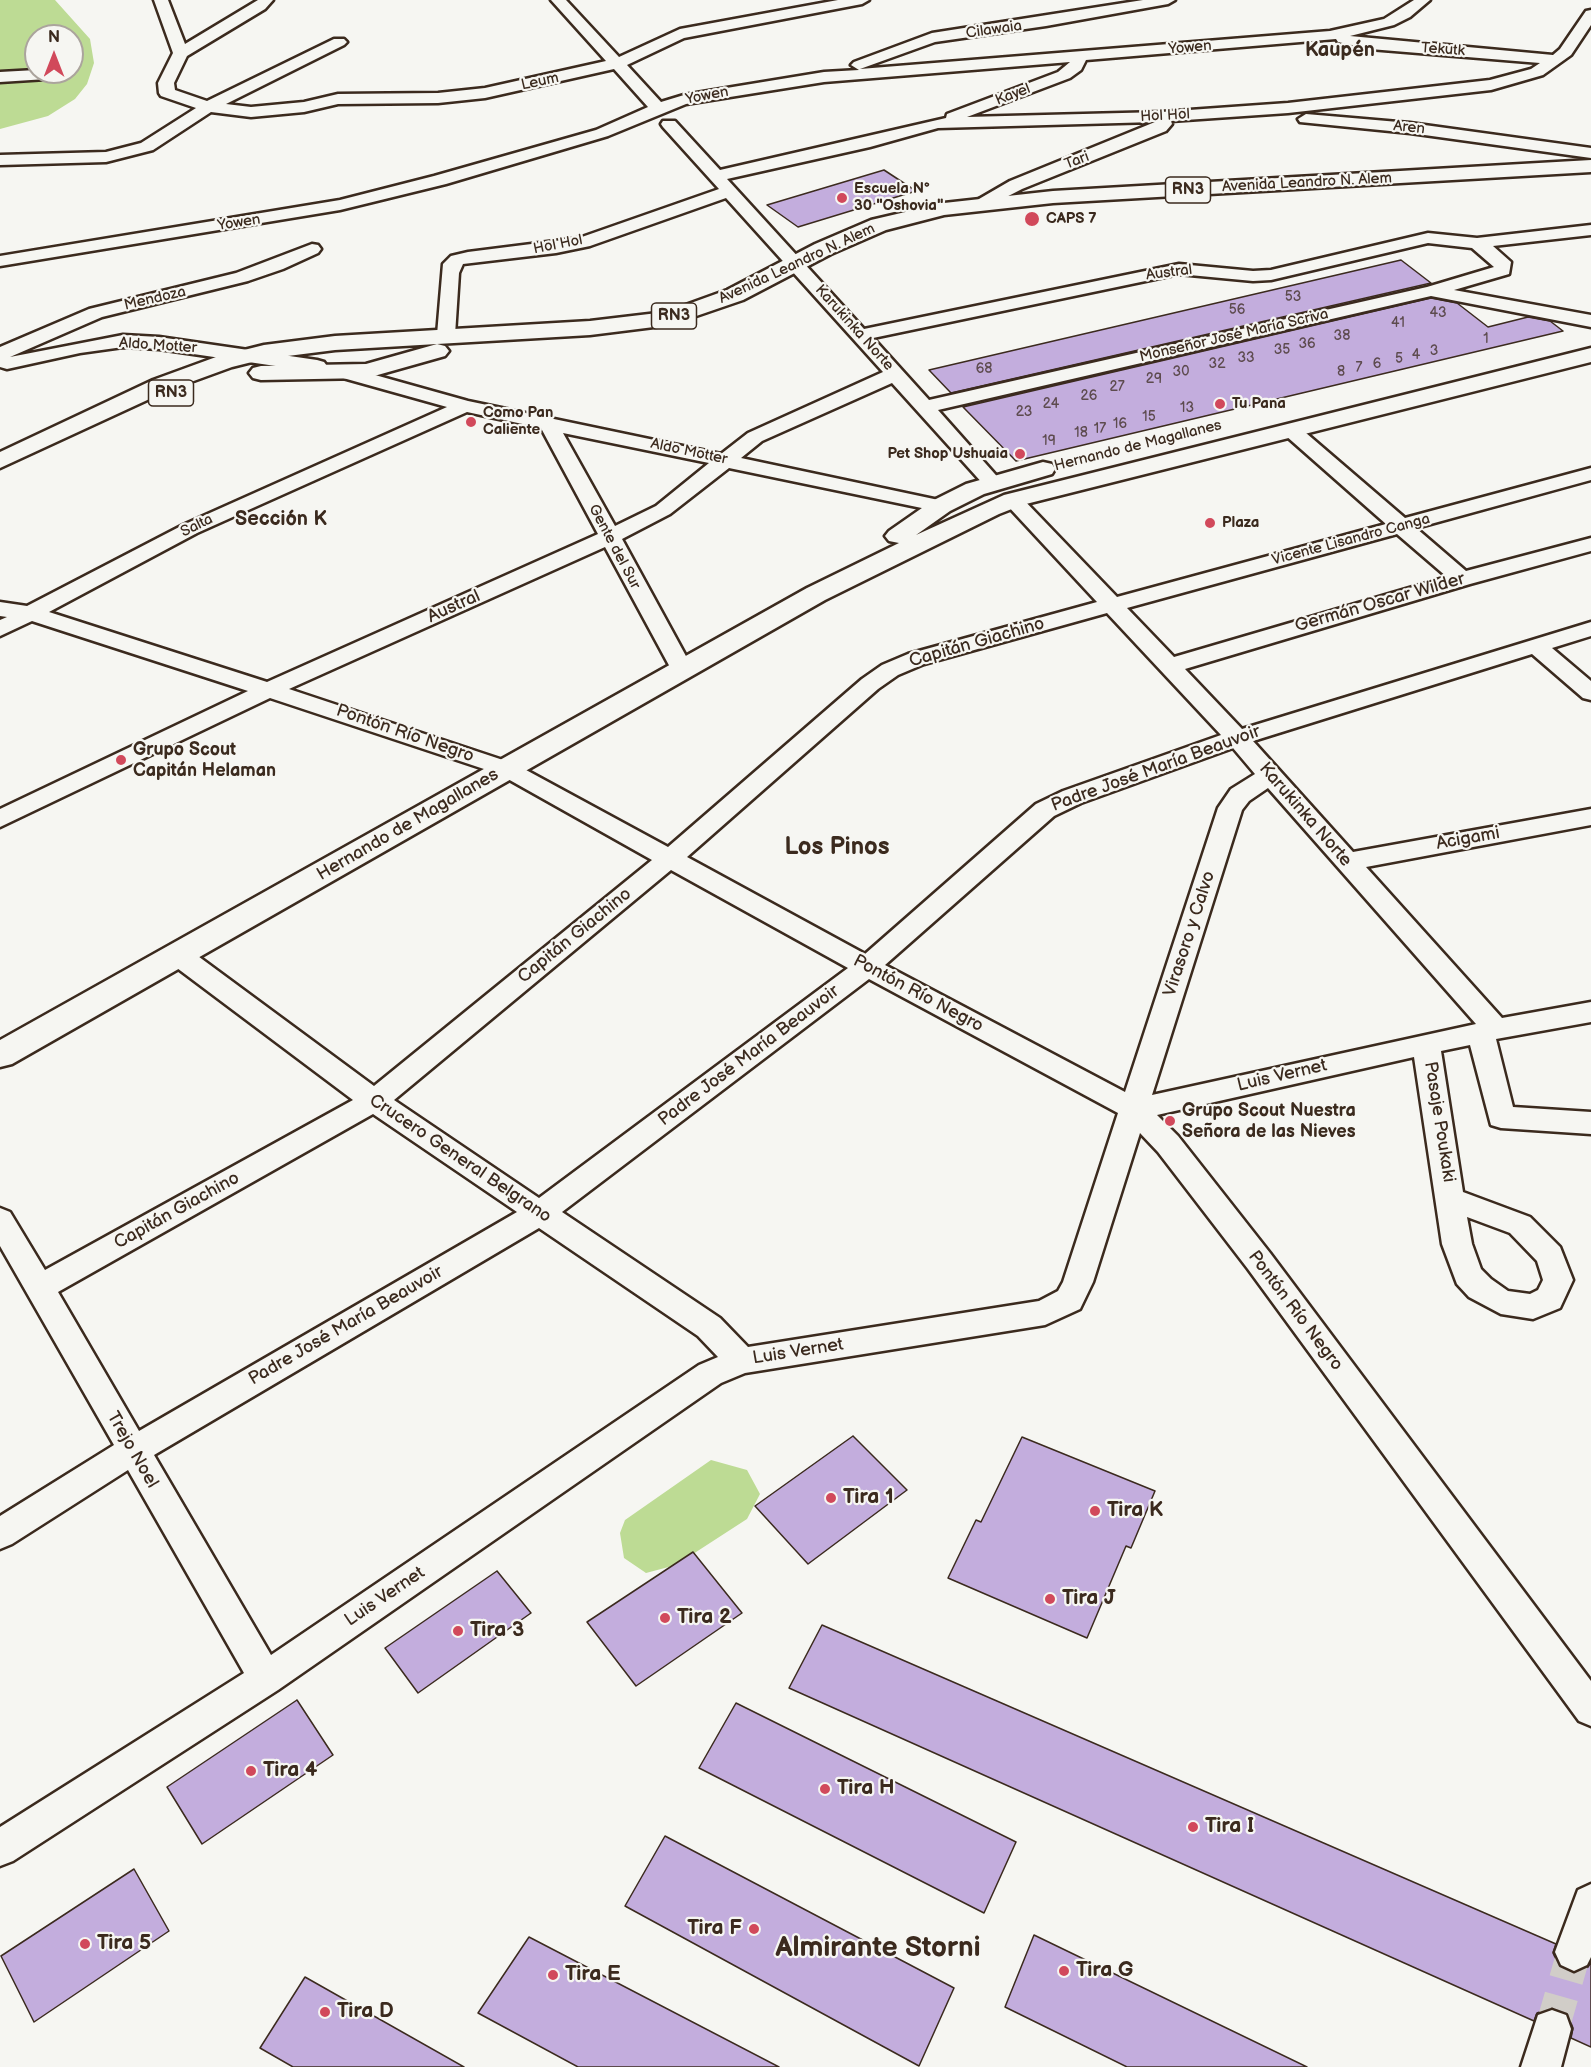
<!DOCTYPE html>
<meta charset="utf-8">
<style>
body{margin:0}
#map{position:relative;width:1591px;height:2067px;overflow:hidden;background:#f6f6f2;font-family:"Balsamiq Sans",sans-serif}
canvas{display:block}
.north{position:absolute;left:24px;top:24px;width:60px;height:60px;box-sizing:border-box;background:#f6f6f2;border:2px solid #aba49d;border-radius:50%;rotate:0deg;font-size:16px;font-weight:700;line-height:24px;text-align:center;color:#3b2a1e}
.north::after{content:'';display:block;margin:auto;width:21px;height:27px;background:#d1495b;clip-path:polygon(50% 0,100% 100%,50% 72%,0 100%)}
</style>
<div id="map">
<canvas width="1591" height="2067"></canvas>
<div class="north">N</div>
</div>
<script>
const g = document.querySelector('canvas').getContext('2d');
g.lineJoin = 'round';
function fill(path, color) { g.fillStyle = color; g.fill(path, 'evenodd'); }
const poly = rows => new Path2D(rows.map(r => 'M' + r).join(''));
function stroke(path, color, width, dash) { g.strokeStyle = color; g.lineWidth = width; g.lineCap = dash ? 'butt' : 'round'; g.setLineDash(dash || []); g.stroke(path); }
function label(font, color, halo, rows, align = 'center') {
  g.font = font + ' "Balsamiq Sans",sans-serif'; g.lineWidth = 4.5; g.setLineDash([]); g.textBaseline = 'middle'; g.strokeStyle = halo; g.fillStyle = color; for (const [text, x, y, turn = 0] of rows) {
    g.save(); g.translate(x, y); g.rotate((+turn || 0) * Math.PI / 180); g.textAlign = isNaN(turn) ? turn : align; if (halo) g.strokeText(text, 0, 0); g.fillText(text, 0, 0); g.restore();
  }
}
fill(poly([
 [0,0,55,0,90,39,94,63,87,84,75,99,48,116,0,129],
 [36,36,72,36,72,72,36,72],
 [711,1460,747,1470,760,1494,747,1519,676,1565,646,1573,624,1558,620,1533,625,1520]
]), '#bddb94');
const building = poly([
 [884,170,916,191,798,227,767,205,884,170],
 [1401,260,1431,283,951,393,929,370,1401,260],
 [1431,298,1457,303,1488,327,1528,317,1550,321,1563,331,1016,461,963,407,1431,298],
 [853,1436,907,1490,808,1564,755,1506,853,1436],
 [1022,1437,1155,1491,1131,1548,1126,1546,1087,1638,948,1578,976,1520,981,1522,1022,1437],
 [693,1552,742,1613,636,1686,587,1622,693,1552],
 [497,1571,531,1613,418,1693,385,1648,497,1571],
 [822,1625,1556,1944,1553,1953,1559,1966,1573,1973,1588,1967,1591,1962,1591,2047,1571,2038,1573,2028,1567,2013,1551,2008,1537,2013,1534,2021,789,1688,822,1625],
 [297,1700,333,1755,202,1844,167,1787,297,1700],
 [736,1703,1016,1842,984,1913,699,1768,736,1703],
 [665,1836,954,1988,919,2066,625,1906,665,1836],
 [134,1869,169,1931,34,2022,1,1956,134,1869],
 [1034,1935,1307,2067,1127,2067,1005,2007,1034,1935],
 [529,1937,779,2067,578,2067,478,2013,529,1937],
 [305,1977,464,2067,293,2067,260,2048,305,1977]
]);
fill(building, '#c3addd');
stroke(building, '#3b2a1e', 1.5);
stroke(poly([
 [1552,2029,1574,1952]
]), '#d1cdc8', 34, [34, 17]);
const minor = poly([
 [154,0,168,0,185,44,258,0,273,0,265,9,187,56,174,83,175,90,207,101,334,39,344,39,347,42,344,45,226,104,251,107,304,102,338,94,438,93,485,88,606,61,551,0,566,0,619,57,680,29,838,0,869,0,862,4,684,38,627,65,661,102,684,95,824,72,859,70,851,65,854,62,932,33,1143,0,1175,0,1168,4,1046,26,935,42,860,69,1330,31,1384,19,1414,0,1430,0,1410,17,1394,25,1350,36,1553,55,1560,49,1586,11,1591,10,1591,25,1571,55,1543,75,1491,90,1288,113,1171,121,1172,124,1166,131,1022,189,985,208,976,203,979,199,1010,181,1155,122,938,128,870,147,727,179,864,329,1179,264,1253,271,1271,270,1428,233,1477,238,1591,225,1591,235,1493,246,1511,262,1509,274,1454,290,1591,315,1591,327,1431,296,938,410,1002,482,999,486,992,488,985,486,892,383,762,441,741,458,948,502,951,506,948,510,941,512,729,468,670,514,622,539,693,669,690,674,682,676,674,674,671,669,605,547,289,689,515,764,668,847,862,679,882,665,908,654,1097,602,1006,504,1003,500,1006,496,1020,496,1117,597,1386,524,1285,435,1282,431,1285,427,1299,427,1405,518,1591,468,1591,480,1416,528,1466,571,1591,538,1591,551,1470,584,1185,669,1242,729,1591,622,1591,636,1552,648,1591,681,1591,700,1583,698,1532,654,1253,741,1353,852,1591,809,1591,825,1366,867,1502,1018,1591,1002,1591,1022,1496,1039,1513,1107,1591,1112,1591,1134,1501,1128,1491,1125,1470,1045,1441,1051,1463,1192,1530,1217,1560,1247,1573,1280,1560,1308,1533,1319,1501,1314,1469,1297,1457,1284,1442,1244,1414,1057,1157,1115,1178,1136,1270,1253,1591,1681,1591,1726,1579,1721,1248,1269,1158,1152,1140,1133,1093,1282,1080,1309,1045,1325,745,1373,721,1383,278,1690,13,1861,0,1866,0,1827,244,1673,128,1470,12,1544,0,1549,0,1516,114,1445,0,1246,0,1208,10,1212,45,1270,353,1100,169,962,165,955,169,948,178,946,187,948,374,1086,652,860,499,774,270,698,0,827,0,809,248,691,32,621,0,636,0,620,7,617,0,616,0,602,27,606,183,525,447,407,336,376,333,372,336,368,350,368,468,401,721,454,748,433,883,372,726,198,590,246,556,253,463,264,459,273,455,335,446,341,437,335,443,264,451,256,468,252,579,238,719,189,663,127,661,124,663,121,675,121,720,170,946,118,947,114,1058,72,1070,62,824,82,686,104,608,136,446,184,340,210,0,266,0,256,340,200,434,176,596,130,648,107,614,69,485,98,438,103,338,104,304,112,251,117,211,112,153,150,106,162,0,165,0,155,106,152,141,143,196,108,161,96,159,93,158,83,173,53,154,0],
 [1336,39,1338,42,1370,49,1540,63,1531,69,1490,80,1288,103,1161,112,967,117,1070,78,1081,70,1086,60,1336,39],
 [1428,243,1472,248,1494,267,1427,287,929,400,873,338,1179,274,1253,281,1271,280,1428,243],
 [467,412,541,428,598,534,267,682,49,612,197,533,467,412],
 [563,433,709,463,656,506,615,526,563,433],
 [1397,534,1447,577,1174,657,1127,608,1397,534],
 [1107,613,1221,735,1063,791,1036,804,865,954,687,857,878,689,898,675,924,664,1107,613],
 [1233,748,1255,774,1231,789,1218,808,1125,1092,885,965,1054,816,1081,803,1233,748],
 [1268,788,1476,1024,1152,1095,1242,810,1249,801,1268,788],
 [671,870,848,968,539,1198,394,1100,671,870],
 [869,979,1118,1113,1063,1282,1058,1291,1039,1301,748,1347,720,1318,562,1212,869,979],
 [373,1114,517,1212,139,1431,58,1292,373,1114],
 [1467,1217,1510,1233,1537,1261,1543,1280,1538,1290,1530,1294,1508,1291,1491,1279,1481,1269,1472,1244,1467,1217],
 [539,1228,698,1336,718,1357,699,1365,271,1655,154,1455,539,1228],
 [36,70,70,73,62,78,0,82,0,72,36,70],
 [1306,114,1410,123,1591,148,1591,158,1410,133,1300,122,1298,119,1306,114],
 [312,244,318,245,321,249,318,253,283,269,248,281,102,317,10,357,123,335,159,337,317,360,324,362,327,366,324,370,317,372,159,349,123,347,80,353,7,369,0,367,0,347,89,309,236,273,312,244],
 [1591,1884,1591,1957,1587,1965,1574,1971,1561,1965,1555,1952,1578,1890,1591,1884],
 [1552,2010,1566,2015,1571,2029,1561,2067,1521,2067,1538,2015,1552,2010]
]);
const major = poly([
 [1591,348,1591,362,1022,505,999,514,825,600,12,1064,0,1067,0,1040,807,588,899,543,889,541,885,536,889,531,932,501,966,484,1043,462,1052,464,1055,469,1052,474,984,494,950,511,916,535,1004,495,1591,348]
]);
const highway = poly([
 [1591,160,1591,172,1053,203,944,215,886,230,831,254,743,300,670,325,590,335,335,350,264,359,232,367,169,390,0,468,0,452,153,380,216,357,264,345,335,336,590,321,666,312,727,290,815,244,871,220,944,203,1053,191,1591,160],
 [437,344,445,346,449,351,445,356,367,378,261,380,253,378,249,373,253,368,261,366,366,364,437,344]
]);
stroke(minor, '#3b2a1e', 5);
stroke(major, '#3b2a1e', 5);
stroke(highway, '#3b2a1e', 5);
fill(minor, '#f6f6f2');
fill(major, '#f6f6f2');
fill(highway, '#f6f6f2');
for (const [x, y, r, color] of [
 [842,198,6,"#d1495b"],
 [1032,219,8,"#d1495b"],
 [1220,404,6,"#d1495b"],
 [471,422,6,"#d1495b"],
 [1020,454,6,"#d1495b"],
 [1210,523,6,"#d1495b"],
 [121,760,6,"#d1495b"],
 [1170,1121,6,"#d1495b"],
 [831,1498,6,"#d1495b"],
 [1095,1511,6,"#d1495b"],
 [1050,1599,6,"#d1495b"],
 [665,1618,6,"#d1495b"],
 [458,1631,6,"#d1495b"],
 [251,1771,6,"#d1495b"],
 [825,1789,6,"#d1495b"],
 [1193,1827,6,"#d1495b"],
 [754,1929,6,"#d1495b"],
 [85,1944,6,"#d1495b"],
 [1064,1971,6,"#d1495b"],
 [553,1975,6,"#d1495b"],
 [325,2012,6,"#d1495b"]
]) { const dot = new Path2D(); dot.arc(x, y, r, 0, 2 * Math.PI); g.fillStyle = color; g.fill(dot); stroke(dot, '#f6f6f2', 2); }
label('14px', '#5d4b4e', null, [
 ["53",1293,297],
 ["56",1237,310],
 ["43",1438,313],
 ["41",1398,323],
 ["38",1342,336],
 ["1",1486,339],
 ["36",1307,344],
 ["35",1282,350],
 ["3",1434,351],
 ["4",1416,355],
 ["33",1246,358],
 ["5",1399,359],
 ["32",1217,364],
 ["6",1377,364],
 ["7",1359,368],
 ["68",984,369],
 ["30",1181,372],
 ["8",1341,372],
 ["29",1154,379],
 ["27",1117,387],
 ["26",1089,396],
 ["24",1051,404],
 ["13",1187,408],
 ["23",1024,412],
 ["15",1149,417],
 ["16",1120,424],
 ["17",1100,429],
 ["18",1081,433],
 ["19",1049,441]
]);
label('15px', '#3b2a1e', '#f6f6f2', [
 ["Cilawaia",994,30,-8],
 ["Yowen",1190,48,-5],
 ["Tekutk",1443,50,4],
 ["Leum",540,82,-12],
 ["Kayel",1013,95,-21],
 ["Yowen",707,96,-11],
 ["Hol Hol",1165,116,-3],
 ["Aren",1409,128,6],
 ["Tari",1077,161,-21],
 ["Avenida Leandro N. Alem",1307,183,-3],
 ["Yowen",239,223,-9],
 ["Hol Hol",558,245,-11],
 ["Avenida Leandro N. Alem",797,264,-25],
 ["Austral",1169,273,-7],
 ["Mendoza",155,299,-13],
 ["Karukinka Norte",854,328,48],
 ["Monseñor José María Scriva",1234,336,-13],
 ["Aldo Motter",158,346,4],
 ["Hernando de Magallanes",1138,446,-14],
 ["Aldo Motter",689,452,12],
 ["Salta",197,526,-26],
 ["Vicente Lisandro Canga",1351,540,-15],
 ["Gente del Sur",614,547,62]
]);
label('bold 15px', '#3b2a1e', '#f6f6f2', [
 ["Escuela N°",854,189],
 ["30 \"Oshovia\"",854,206],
 ["CAPS 7",1046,219],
 ["Tu Pana",1232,404],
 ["Como Pan",483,413],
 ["Caliente",483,430],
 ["Pet Shop Ushuaia",1008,454,"right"],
 ["Plaza",1222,523]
], 'left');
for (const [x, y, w] of [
 [1188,190,45],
 [674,316,45],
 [171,393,45]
]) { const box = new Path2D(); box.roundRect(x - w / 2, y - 13, w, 26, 4.5); g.fillStyle = '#f6f6f2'; g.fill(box); stroke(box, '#3b2a1e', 1.5); }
label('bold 16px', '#3b2a1e', null, [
 ["RN3",1188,190],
 ["RN3",674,316],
 ["RN3",171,393]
]);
label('18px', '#3b2a1e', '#f6f6f2', [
 ["Germán Oscar Wilder",1380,603,-16],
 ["Austral",454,607,-24],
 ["Capitán Giachino",977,643,-16],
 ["Pontón Río Negro",405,734,19],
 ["Padre José María Beauvoir",1156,769,-20],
 ["Karukinka Norte",1305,815,49],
 ["Hernando de Magallanes",408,825,-30],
 ["Acigami",1468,839,-10],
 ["Virasoro y Calvo",1190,934,-72],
 ["Capitán Giachino",575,936,-39],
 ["Pontón Río Negro",918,994,28],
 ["Padre José María Beauvoir",749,1056,-37],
 ["Luis Vernet",1282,1076,-13],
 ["Pasaje Poukaki",1439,1122,81],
 ["Crucero General Belgrano",460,1159,34],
 ["Capitán Giachino",177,1211,-29],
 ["Pontón Río Negro",1295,1311,53],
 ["Padre José María Beauvoir",346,1326,-30],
 ["Luis Vernet",798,1352,-9],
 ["Trejo Noel",132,1450,60],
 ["Luis Vernet",385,1597,-34]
]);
label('bold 18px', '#3b2a1e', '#f6f6f2', [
 ["Grupo Scout",133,750],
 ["Capitán Helaman",133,771],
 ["Grupo Scout Nuestra",1182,1111],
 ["Señora de las Nieves",1182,1132]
], 'left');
label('bold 20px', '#3b2a1e', '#f6f6f2', [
 ["Kaupén",1340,51],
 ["Sección K",281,520]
]);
label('bold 21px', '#3b2a1e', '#f6f6f2', [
 ["Tira 1",843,1498],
 ["Tira K",1107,1511],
 ["Tira J",1062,1599],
 ["Tira 2",677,1618],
 ["Tira 3",470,1631],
 ["Tira 4",263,1771],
 ["Tira H",837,1789],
 ["Tira I",1205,1827],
 ["Tira F",742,1929,"right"],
 ["Tira 5",97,1944],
 ["Tira G",1076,1971],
 ["Tira E",565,1975],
 ["Tira D",337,2012]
], 'left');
label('bold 24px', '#3b2a1e', '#f6f6f2', [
 ["Los Pinos",837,848]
]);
label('bold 28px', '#3b2a1e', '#f6f6f2', [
 ["Almirante Storni",878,1949]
]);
</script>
